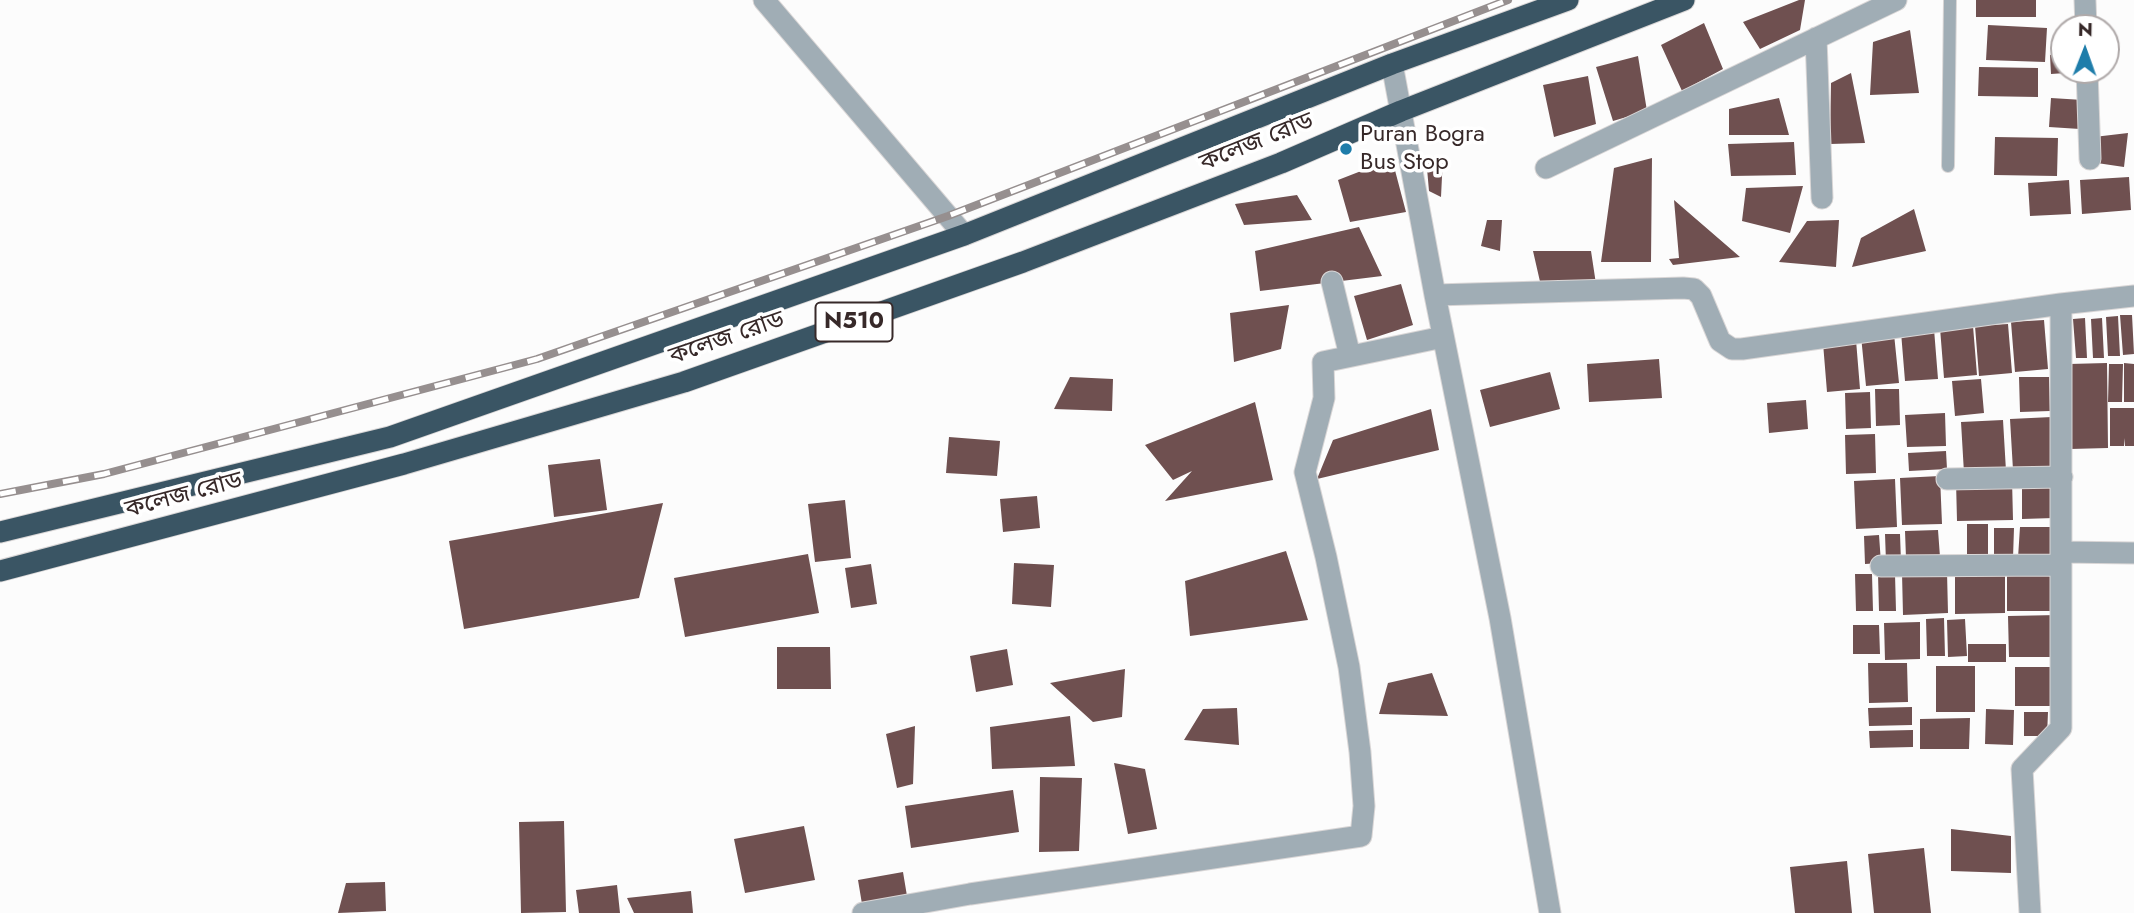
<!DOCTYPE html>
<meta charset="utf-8">
<style>
body{margin:0}
#map{position:relative;width:2134px;height:913px;overflow:hidden;background:#fcfcfc;font-family:Jost,sans-serif}
canvas{display:block}
.north{position:absolute;left:2050px;top:14px;width:70px;height:70px;box-sizing:border-box;background:#fff;border:2px solid #afa9a9;border-radius:50%;rotate:1deg;font-size:19px;font-weight:700;line-height:28px;text-align:center;color:#372929}
.north::after{content:'';display:block;margin:auto;width:24px;height:32px;background:#1e7daa;clip-path:polygon(50% 0,100% 100%,50% 72%,0 100%)}
</style>
<div id="map">
<canvas width="2134" height="913"></canvas>
<div class="north">N</div>
</div>
<script>
const g = document.querySelector('canvas').getContext('2d');
g.lineJoin = 'round';
function fill(path, color) { g.fillStyle = color; g.fill(path, 'evenodd'); }
const poly = rows => new Path2D(rows.map(r => 'M' + r).join(''));
function stroke(path, color, width, dash) { g.strokeStyle = color; g.lineWidth = width; g.lineCap = dash ? 'butt' : 'round'; g.setLineDash(dash || []); g.stroke(path); }
function label(font, color, halo, rows, align = 'center') {
  g.font = font + ' Jost,"Noto Sans Bengali",sans-serif'; g.lineWidth = 7; g.setLineDash([]); g.textBaseline = 'middle'; g.strokeStyle = halo; g.fillStyle = color; for (const [text, x, y, turn = 0] of rows) {
    g.save(); g.translate(x, y); g.rotate((+turn || 0) * Math.PI / 180); g.textAlign = isNaN(turn) ? turn : align; if (halo) g.strokeText(text, 0, 0); g.fillText(text, 0, 0); g.restore();
  }
}
fill(poly([
 [1799,0,1805,0,1800,30,1760,49,1743,22],
 [1976,0,2036,0,2036,17,1976,17],
 [1704,23,1723,69,1682,91,1661,45],
 [1988,25,2047,28,2045,62,1986,60],
 [1910,30,1919,93,1870,95,1873,42],
 [2106,42,2114,42,2114,67,2093,78,2093,70,2106,70],
 [2064,54,2064,70,2080,70,2080,72,2051,74,2050,55],
 [1638,56,1647,111,1613,121,1596,67],
 [1979,67,2038,68,2038,97,1978,96],
 [1851,73,1865,143,1830,144,1831,83],
 [1588,76,1596,124,1554,137,1543,85],
 [1779,98,1789,135,1729,135,1729,109],
 [2051,98,2083,100,2080,129,2049,127],
 [2128,133,2124,167,2097,163,2094,137],
 [1995,137,2058,138,2057,176,1994,175],
 [1794,142,1796,175,1731,176,1728,144],
 [1443,156,1441,197,1429,191,1426,157],
 [1652,158,1651,262,1601,262,1614,168],
 [1392,159,1406,212,1350,222,1338,180],
 [2129,177,2131,210,2082,214,2080,180],
 [2069,180,2071,214,2030,216,2028,183],
 [1803,186,1790,233,1742,221,1746,188],
 [1297,195,1312,220,1244,225,1235,204],
 [1674,200,1740,257,1673,265,1669,259,1679,258],
 [1914,209,1926,251,1852,267,1861,238],
 [1487,220,1502,220,1500,251,1481,246],
 [1839,220,1836,267,1779,262,1807,221],
 [1359,227,1382,276,1260,291,1255,251],
 [1533,251,1591,251,1596,284,1541,286],
 [1401,284,1413,325,1367,340,1354,296],
 [1289,305,1281,349,1234,362,1230,313],
 [2120,315,2132,315,2134,354,2123,355],
 [2118,316,2120,356,2108,356,2106,317],
 [2085,318,2087,358,2076,358,2073,319],
 [2102,318,2104,358,2093,358,2091,319],
 [2044,320,2048,369,2015,372,2011,322],
 [2008,324,2012,373,1979,376,1975,326],
 [1973,326,1977,375,1944,378,1940,328],
 [1934,329,1938,379,1905,381,1901,332],
 [1894,334,1899,383,1866,386,1861,336],
 [1856,340,1860,389,1827,392,1823,343],
 [1659,359,1662,398,1589,402,1587,364],
 [2107,363,2108,448,2070,449,2069,364],
 [2124,363,2134,364,2134,402,2124,402],
 [2109,364,2123,364,2122,402,2108,402],
 [1550,372,1560,409,1490,427,1480,390],
 [1070,377,1113,379,1112,411,1054,409],
 [2019,377,2049,377,2050,411,2020,412],
 [1981,379,1984,413,1955,416,1952,381],
 [1875,389,1899,389,1900,425,1876,426],
 [1870,392,1871,428,1846,429,1845,393],
 [1806,400,1808,429,1769,433,1767,403],
 [1255,402,1273,480,1165,501,1192,471,1173,480,1145,445],
 [2110,408,2134,408,2134,446,2125,446,2124,438,2124,446,2110,446],
 [1431,409,1439,450,1317,479,1333,440],
 [1945,413,1946,446,1907,447,1905,415],
 [2052,417,2055,468,2013,470,2010,419],
 [2003,420,2006,471,1964,473,1961,422],
 [1875,434,1876,473,1846,474,1845,435],
 [949,437,1000,441,997,476,946,473],
 [1946,451,1947,469,1909,471,1908,453],
 [600,459,607,510,554,517,548,465],
 [1940,476,1942,524,1902,525,1900,478],
 [1895,479,1897,527,1856,529,1854,481],
 [2012,479,2013,520,1957,521,1956,481],
 [2054,481,2054,518,2022,519,2022,482],
 [1037,496,1040,528,1003,532,1000,499],
 [845,500,851,558,815,562,808,504],
 [663,503,639,598,464,629,449,541],
 [1967,524,1988,524,1988,560,1967,560],
 [2020,527,2054,527,2052,558,2018,558],
 [1994,528,2014,528,2013,558,1994,559],
 [1938,530,1940,557,1906,558,1905,531],
 [1885,534,1900,534,1901,562,1886,562],
 [1879,535,1881,563,1865,564,1864,536],
 [1286,551,1308,620,1190,636,1185,581],
 [808,554,819,613,685,637,674,578],
 [1014,563,1054,565,1051,607,1012,604],
 [871,564,877,604,851,608,845,568],
 [2057,569,2057,611,2007,611,2007,570],
 [2005,571,2005,613,1955,614,1955,572],
 [1947,572,1948,613,1903,615,1902,573],
 [1855,574,1872,574,1873,611,1856,611],
 [1878,574,1895,574,1896,611,1879,611],
 [2058,615,2059,657,2009,657,2008,616],
 [1944,618,1945,656,1927,656,1926,619],
 [1965,619,1967,656,1948,657,1947,620],
 [1920,622,1920,659,1885,660,1884,623],
 [1853,625,1879,625,1880,654,1853,654],
 [1968,644,2006,644,2006,662,1968,662],
 [777,647,830,647,831,689,777,689],
 [1007,649,1013,685,976,692,970,656],
 [1868,663,1907,663,1908,702,1869,703],
 [1936,666,1975,666,1975,712,1936,712],
 [2015,667,2055,667,2055,706,2015,706],
 [1125,669,1122,717,1093,722,1050,683],
 [1432,673,1448,716,1379,714,1388,683],
 [1912,707,1912,725,1869,726,1868,708],
 [1237,708,1239,745,1184,740,1203,709],
 [1986,709,2014,710,2013,745,1985,744],
 [2024,712,2048,712,2047,736,2024,736],
 [1070,716,1075,766,992,769,990,727],
 [1970,718,1969,749,1920,749,1920,719],
 [915,726,913,784,897,788,886,734],
 [1913,730,1913,747,1870,748,1869,731],
 [1114,763,1145,769,1157,829,1128,834],
 [1040,777,1082,778,1079,851,1039,852],
 [1013,790,1019,832,911,848,905,806],
 [564,821,566,912,521,913,519,822],
 [804,826,815,880,745,893,734,839],
 [1951,829,2011,836,2011,873,1951,871],
 [1924,848,1931,913,1874,913,1868,854],
 [1847,861,1852,913,1795,913,1790,867],
 [903,872,907,896,862,904,858,880],
 [385,882,386,911,338,913,346,883],
 [617,885,620,913,579,913,576,890],
 [691,891,693,913,634,913,627,898]
]), '#6f5050');
const lane = poly([
 [1948,166,1950,0]
]);
const street = poly([
 [764,0,964,235],
 [2085,0,2086,28],
 [1816,38,1822,198],
 [1392,64,1435,295,1500,618,1550,913],
 [2087,70,2090,159],
 [1546,168,1896,0],
 [1332,282,1350,356],
 [1435,295,1683,288,1694,289,1701,296,1720,341,1732,349,1742,349,2061,304,2134,296],
 [1947,479,2062,477],
 [2061,552,2134,553],
 [1881,566,2061,565],
 [863,913,970,894,1361,836,1364,806,1360,752,1349,667,1326,557,1305,472,1324,398,1323,362,1443,337],
 [2030,913,2022,769,2061,728,2061,304]
]);
const highway = poly([
 [0,532,390,437,964,235,1392,64,1568,0],
 [0,571,404,464,684,382,1023,262,1281,163,1401,111,1684,0]
]);
stroke(lane, '#d9d6d6', 14);
stroke(street, '#d9d6d6', 23);
stroke(highway, '#d9d6d6', 23);
stroke(lane, '#a0adb5', 12);
stroke(street, '#a0adb5', 21);
stroke(highway, '#3a5564', 21);
const rail = poly([
 [0,494,104,474,537,359,948,216,1508,0]
]);
stroke(rail, '#968f8f', 8);
stroke(rail, '#fff', 5, [16]);
for (const [x, y, r, color] of [
 [1346,149,7,"#1e7daa"]
]) { const dot = new Path2D(); dot.arc(x, y, r, 0, 2 * Math.PI); g.fillStyle = color; g.fill(dot); stroke(dot, '#fff', 2.5); }
for (const [x, y, w] of [
 [854,322,77]
]) { const box = new Path2D(); box.roundRect(x - w / 2, y - 19.5, w, 39, 5); g.fillStyle = '#fff'; g.fill(box); stroke(box, '#372929', 2); }
label('bold 23px', '#372929', null, [
 ["N510",854,322]
]);
label('24px', '#372929', '#fff', [
 ["Puran Bogra",1360,135],
 ["Bus Stop",1360,163]
], 'left');
label('24px', '#372929', '#fff', [
 ["কলেজ রোড",1257,143,-22],
 ["কলেজ রোড",727,339,-19],
 ["কলেজ রোড",184,496,-15]
]);
</script>
